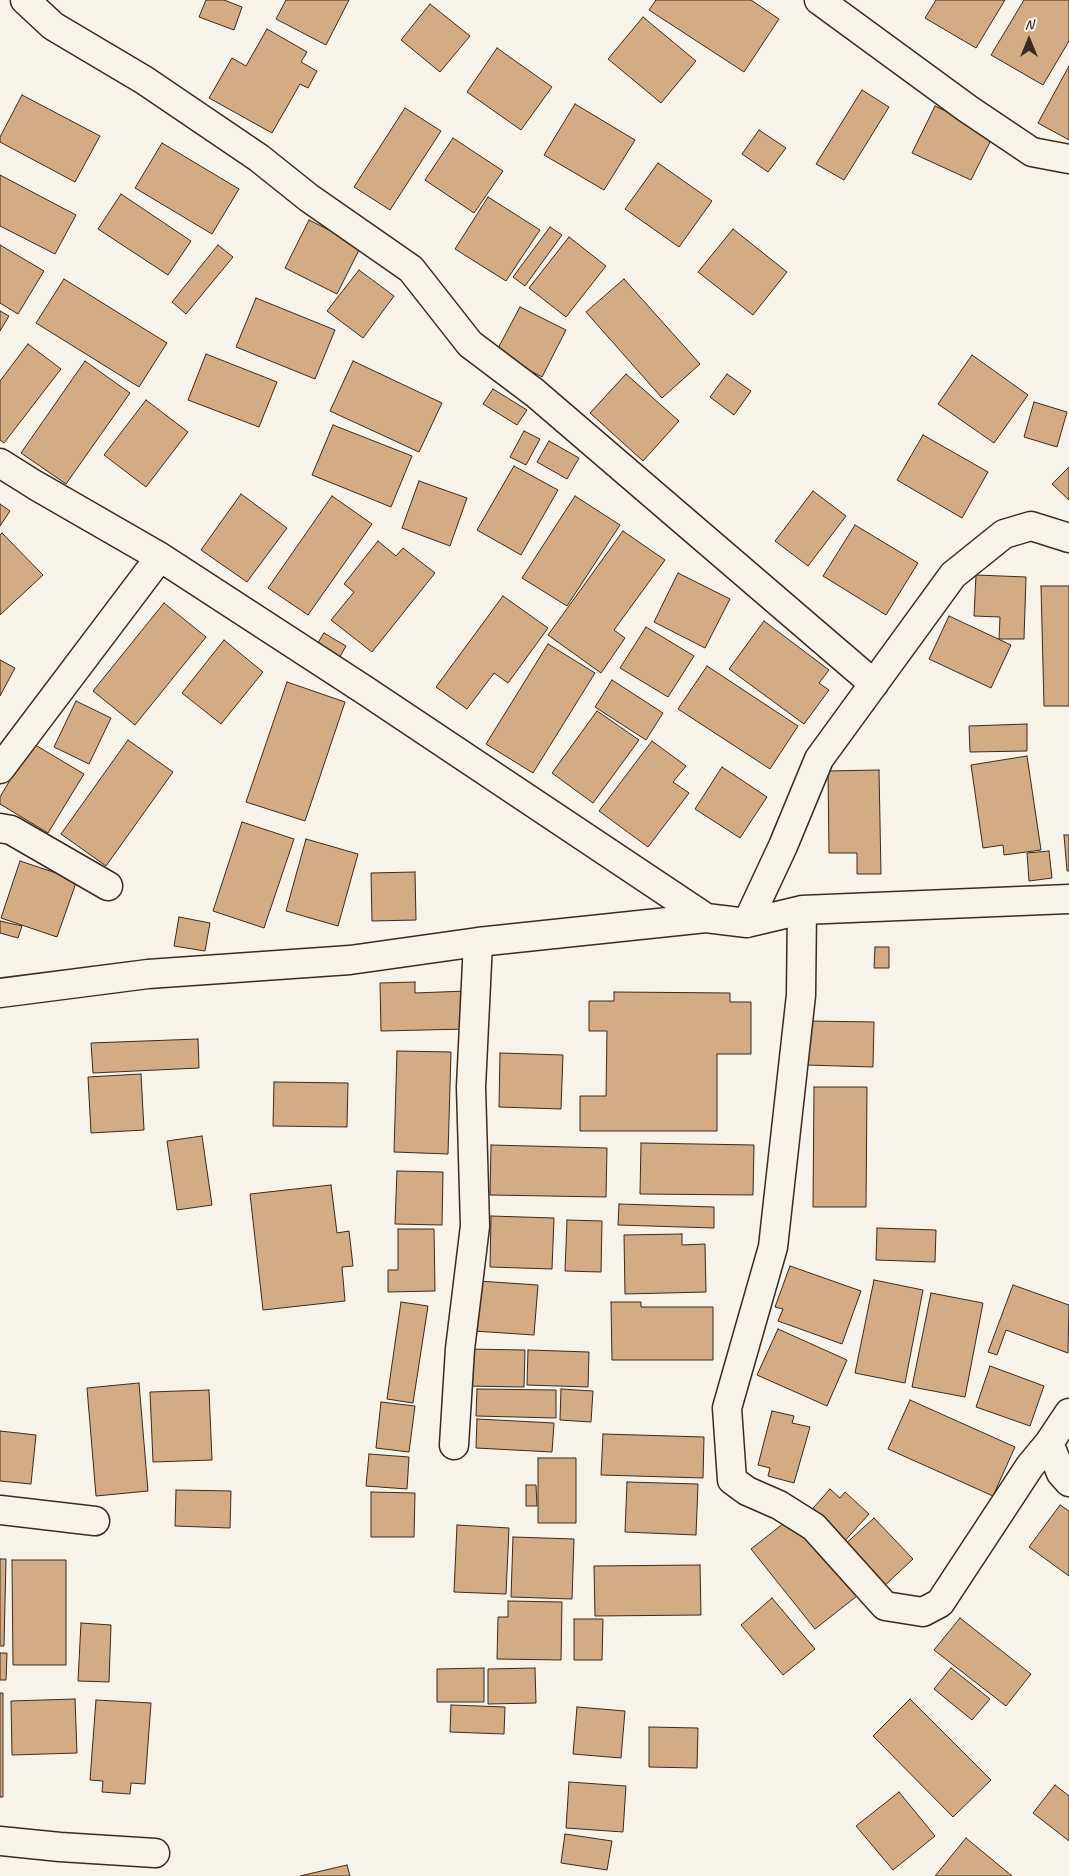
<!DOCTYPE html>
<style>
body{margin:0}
#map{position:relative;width:1069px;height:1876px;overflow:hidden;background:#f7f3e8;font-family:Caveat,sans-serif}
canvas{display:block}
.north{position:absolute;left:1004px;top:15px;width:50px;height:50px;-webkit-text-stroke:4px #f7f3e8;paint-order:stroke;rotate:0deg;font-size:14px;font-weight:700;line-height:20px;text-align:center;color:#3b2a1e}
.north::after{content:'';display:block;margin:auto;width:18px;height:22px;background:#3b2a1e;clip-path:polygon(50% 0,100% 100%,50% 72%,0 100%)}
</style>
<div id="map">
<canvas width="1069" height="1876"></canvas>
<div class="north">N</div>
</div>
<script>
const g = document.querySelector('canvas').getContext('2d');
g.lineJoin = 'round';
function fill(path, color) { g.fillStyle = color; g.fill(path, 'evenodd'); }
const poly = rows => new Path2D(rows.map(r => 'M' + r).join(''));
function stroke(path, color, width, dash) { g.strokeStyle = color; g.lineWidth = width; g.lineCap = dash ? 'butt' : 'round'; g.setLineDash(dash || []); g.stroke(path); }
const building = poly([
 [206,0,224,0,242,7,234,30,199,17,206,0],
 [286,0,349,0,326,45,276,19,286,0],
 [656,0,751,0,779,19,744,72,649,10,656,0],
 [936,0,1005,0,976,48,925,18,936,0],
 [1024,0,1069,0,1069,41,1043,85,991,55,1024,0],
 [430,4,470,36,440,72,401,40,430,4],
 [643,17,696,61,661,103,608,59,643,17],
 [267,29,307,52,301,62,317,71,308,88,300,84,272,133,209,98,232,58,246,66,267,29],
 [497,48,552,87,521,130,467,92,497,48],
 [1069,66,1069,140,1038,123,1069,66],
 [862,90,889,107,844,180,816,164,862,90],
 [22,95,100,136,75,182,0,142,0,137,22,95],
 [575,104,635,140,604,190,544,155,575,104],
 [935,106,994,134,971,180,912,153,935,106],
 [405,108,441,131,390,210,354,187,405,108],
 [759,130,786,148,768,172,742,154,759,130],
 [453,138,503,171,474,213,425,180,453,138],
 [162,143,239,189,212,234,135,188,162,143],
 [658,163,712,201,679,247,625,209,658,163],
 [0,175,76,215,55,254,0,226,0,175],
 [121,194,191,241,168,275,98,229,121,194],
 [488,197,540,230,506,281,455,249,488,197],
 [309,220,361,246,337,294,285,268,309,220],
 [550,227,562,235,525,286,513,277,550,227],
 [733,229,787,272,753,315,698,272,733,229],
 [569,237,606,266,566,317,529,288,569,237],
 [0,245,44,271,18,314,0,303,0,245],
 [218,245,233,257,186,314,172,302,218,245],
 [359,270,394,296,363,338,327,311,359,270],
 [64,279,167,343,139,387,36,323,64,279],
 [624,279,700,364,662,398,586,312,624,279],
 [256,298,335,330,315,379,236,347,256,298],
 [520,307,566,330,542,377,496,352,520,307],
 [0,311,9,316,0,331,0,311],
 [28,344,61,369,4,443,0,440,0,381,28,344],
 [206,354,277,382,259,427,188,400,206,354],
 [972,355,1028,395,994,443,938,404,972,355],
 [85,361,130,393,66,484,21,453,85,361],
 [353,361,442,403,419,452,330,411,353,361],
 [626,374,679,421,643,461,590,413,626,374],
 [727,374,751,391,734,415,710,397,727,374],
 [493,389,527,410,517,425,483,404,493,389],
 [146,400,188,432,146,487,104,455,146,400],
 [1034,402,1067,412,1057,447,1024,437,1034,402],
 [333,425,412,456,391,507,312,475,333,425],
 [524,431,540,439,526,465,510,457,524,431],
 [923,435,988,472,962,518,897,480,923,435],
 [549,441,579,458,567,479,537,462,549,441],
 [514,466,558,490,521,555,477,530,514,466],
 [1069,467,1069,500,1052,484,1069,467],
 [419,481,467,498,450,546,402,528,419,481],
 [813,491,846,516,808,566,775,541,813,491],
 [241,494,287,528,247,582,201,550,241,494],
 [332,496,372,524,308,615,268,588,332,496],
 [575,496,620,525,567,606,522,578,575,496],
 [0,504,10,511,0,526,0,504],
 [855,525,918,563,886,615,823,576,855,525],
 [623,531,665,560,614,630,625,638,601,673,548,635,623,531],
 [2,533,43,575,0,615,0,535,2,533],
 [378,541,396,556,403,548,435,573,372,652,331,620,354,592,344,584,378,541],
 [678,573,730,599,705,648,654,622,678,573],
 [976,575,1026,577,1024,639,999,639,1000,617,974,616,976,575],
 [1041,586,1069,586,1069,706,1044,706,1041,586],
 [503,596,548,628,508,683,494,673,467,709,436,687,503,596],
 [164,603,206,637,135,725,93,691,164,603],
 [949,616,1011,645,991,688,929,659,949,616],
 [764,621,829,670,819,683,829,690,804,724,729,669,764,621],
 [646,627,694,656,668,697,620,668,646,627],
 [324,633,346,646,337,662,314,649,324,633],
 [224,640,263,672,221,724,182,693,224,640],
 [548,644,595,673,533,773,486,744,548,644],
 [0,660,15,668,0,696,0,660],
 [707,666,798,726,770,769,678,709,707,666],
 [612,680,663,713,646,740,595,707,612,680],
 [287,682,345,702,305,821,246,802,287,682],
 [76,701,111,718,89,764,54,747,76,701],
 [597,711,639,740,593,803,552,773,597,711],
 [1027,724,1027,751,970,752,969,726,1027,724],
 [128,740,173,772,106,866,61,834,128,740],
 [652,741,686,766,673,782,689,793,648,847,599,811,652,741],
 [32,743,84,774,48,833,0,804,0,797,32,743],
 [1027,756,1041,850,1004,855,1003,845,983,848,971,765,1027,756],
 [722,767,767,797,740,838,695,809,722,767],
 [879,770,881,874,857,874,857,853,829,853,828,771,879,770],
 [242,822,294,839,264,928,213,911,242,822],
 [1064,835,1069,835,1069,871,1067,871,1064,835],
 [306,839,358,854,338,926,286,911,306,839],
 [1049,851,1052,878,1029,881,1027,853,1049,851],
 [20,861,77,880,57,937,1,918,20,861],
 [415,872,416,920,372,921,371,873,415,872],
 [179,917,210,923,205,951,174,946,179,917],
 [0,921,22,926,18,938,0,933,0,921],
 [875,947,889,947,889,968,874,968,875,947],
 [415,982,415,993,466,991,467,1029,381,1031,380,983,415,982],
 [614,992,730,993,730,1002,751,1002,751,1054,717,1054,717,1131,580,1131,580,1096,606,1096,607,1031,589,1031,589,1001,614,1001,614,992],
 [807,1021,874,1022,873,1067,806,1065,807,1021],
 [198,1039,199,1068,93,1073,91,1043,198,1039],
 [397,1051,451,1052,448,1154,394,1152,397,1051],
 [500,1053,563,1055,561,1109,499,1107,500,1053],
 [141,1074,144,1130,91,1133,88,1077,141,1074],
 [274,1082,348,1083,347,1127,273,1126,274,1082],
 [814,1087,867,1087,866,1207,813,1207,814,1087],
 [202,1136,212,1205,177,1210,167,1141,202,1136],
 [641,1143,754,1145,753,1195,640,1194,641,1143],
 [491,1145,607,1148,606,1197,490,1195,491,1145],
 [397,1171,443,1172,442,1225,395,1224,397,1171],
 [331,1185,337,1233,349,1231,353,1266,342,1267,345,1301,263,1310,250,1194,331,1185],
 [619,1204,714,1207,714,1228,618,1225,619,1204],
 [491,1216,554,1218,552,1269,490,1267,491,1216],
 [567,1220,602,1221,601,1272,565,1271,567,1220],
 [877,1228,936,1230,935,1262,876,1260,877,1228],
 [398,1229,434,1229,435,1291,388,1292,388,1270,398,1270,398,1229],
 [682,1234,682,1245,705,1244,706,1292,625,1294,624,1235,682,1234],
 [790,1266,861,1291,842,1344,778,1321,783,1309,775,1307,790,1266],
 [874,1280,923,1290,905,1383,855,1373,874,1280],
 [478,1281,538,1285,534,1335,474,1331,478,1281],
 [1013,1285,1069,1305,1068,1353,1006,1330,997,1355,988,1352,1013,1285],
 [931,1293,983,1303,965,1397,912,1387,931,1293],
 [401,1302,428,1306,413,1403,387,1399,401,1302],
 [611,1302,641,1302,641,1307,713,1307,713,1360,612,1360,611,1302],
 [778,1329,847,1360,827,1406,757,1375,778,1329],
 [466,1349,525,1350,524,1387,466,1386,466,1349],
 [528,1350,589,1352,588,1387,527,1385,528,1350],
 [990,1366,1044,1386,1030,1426,976,1407,990,1366],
 [139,1383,148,1491,96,1496,87,1388,139,1383],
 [477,1389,556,1390,556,1418,476,1416,477,1389],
 [561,1389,593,1391,591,1422,560,1420,561,1389],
 [209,1390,212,1460,153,1462,150,1392,209,1390],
 [910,1400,1015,1447,993,1496,888,1449,910,1400],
 [381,1402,415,1406,409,1452,376,1448,381,1402],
 [772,1411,794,1416,792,1423,810,1427,794,1483,768,1476,770,1468,758,1465,772,1411],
 [477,1419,554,1423,552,1452,476,1448,477,1419],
 [0,1431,36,1435,31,1484,0,1481,0,1431],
 [603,1434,704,1437,703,1478,601,1475,603,1434],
 [369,1454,409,1457,407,1489,366,1486,369,1454],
 [538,1458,576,1458,576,1523,538,1523,538,1458],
 [627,1482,698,1484,696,1535,625,1532,627,1482],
 [526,1485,536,1485,537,1506,526,1506,526,1485],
 [830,1489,840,1498,845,1492,869,1514,841,1545,807,1515,830,1489],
 [176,1490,231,1491,230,1528,175,1526,176,1490],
 [371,1492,415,1493,414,1537,371,1537,371,1492],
 [1060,1505,1069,1511,1069,1576,1029,1547,1060,1505],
 [793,1516,857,1596,815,1629,751,1549,793,1516],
 [874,1518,913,1559,881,1589,842,1547,874,1518],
 [457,1525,509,1528,506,1594,454,1592,457,1525],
 [513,1537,574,1539,572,1599,511,1597,513,1537],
 [0,1559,6,1559,4,1646,0,1646,0,1559],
 [12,1560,66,1560,66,1665,13,1665,12,1560],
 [700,1565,701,1615,595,1616,594,1566,700,1565],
 [772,1598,815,1649,783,1675,741,1625,772,1598],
 [508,1601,562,1602,561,1660,497,1659,498,1617,508,1617,508,1601],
 [960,1618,1031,1674,1006,1706,934,1650,960,1618],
 [574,1619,603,1619,602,1660,574,1660,574,1619],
 [81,1623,111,1625,109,1682,78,1681,81,1623],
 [0,1653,7,1653,6,1680,0,1680,0,1653],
 [484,1668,484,1702,437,1702,437,1669,484,1668],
 [535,1668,536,1703,488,1704,488,1669,535,1668],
 [951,1668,990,1699,972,1720,934,1689,951,1668],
 [0,1693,3,1693,3,1797,0,1797,0,1693],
 [75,1699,77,1753,12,1755,11,1701,75,1699],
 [910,1699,991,1780,953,1817,873,1736,910,1699],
 [96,1700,151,1703,145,1784,131,1783,130,1794,102,1792,103,1781,90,1780,96,1700],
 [451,1705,505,1707,504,1734,450,1732,451,1705],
 [577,1707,625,1711,621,1758,573,1754,577,1707],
 [649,1727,698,1728,697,1768,649,1767,649,1727],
 [569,1782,626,1786,623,1832,566,1828,569,1782],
 [1055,1785,1069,1796,1069,1841,1033,1813,1055,1785],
 [899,1792,935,1836,893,1870,856,1826,899,1792],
 [565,1834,612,1841,607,1870,561,1863,565,1834],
 [966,1838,1012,1876,935,1876,966,1838],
 [347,1865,350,1876,300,1876,347,1865]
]);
fill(building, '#d3ab84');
stroke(building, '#3b2a1e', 1);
const minor = poly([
 [25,0,53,26,144,80,259,158,309,198,411,269,470,344,535,393,874,684],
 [819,0,968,109,1032,152,1069,159],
 [0,463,35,485,160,557,366,691,706,918],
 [0,769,160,557],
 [0,828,11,830,108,886],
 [802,910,801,995,773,1247,727,1408,732,1480,747,1491,779,1505,814,1527,885,1606,923,1612,940,1603,1030,1466,1049,1443,1061,1473,1069,1482],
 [747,923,783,846,819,759,953,575,1004,534,1031,526,1069,538],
 [0,993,148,974,350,960,478,942,706,918,747,923,802,910,1069,899],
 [1049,1443,1069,1413],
 [454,1445,460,1349,475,1226,471,1087,478,942],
 [0,1510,95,1521],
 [0,1841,60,1847,155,1853]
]);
stroke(minor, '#3b2a1e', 31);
stroke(minor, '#f7f3e8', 28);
</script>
